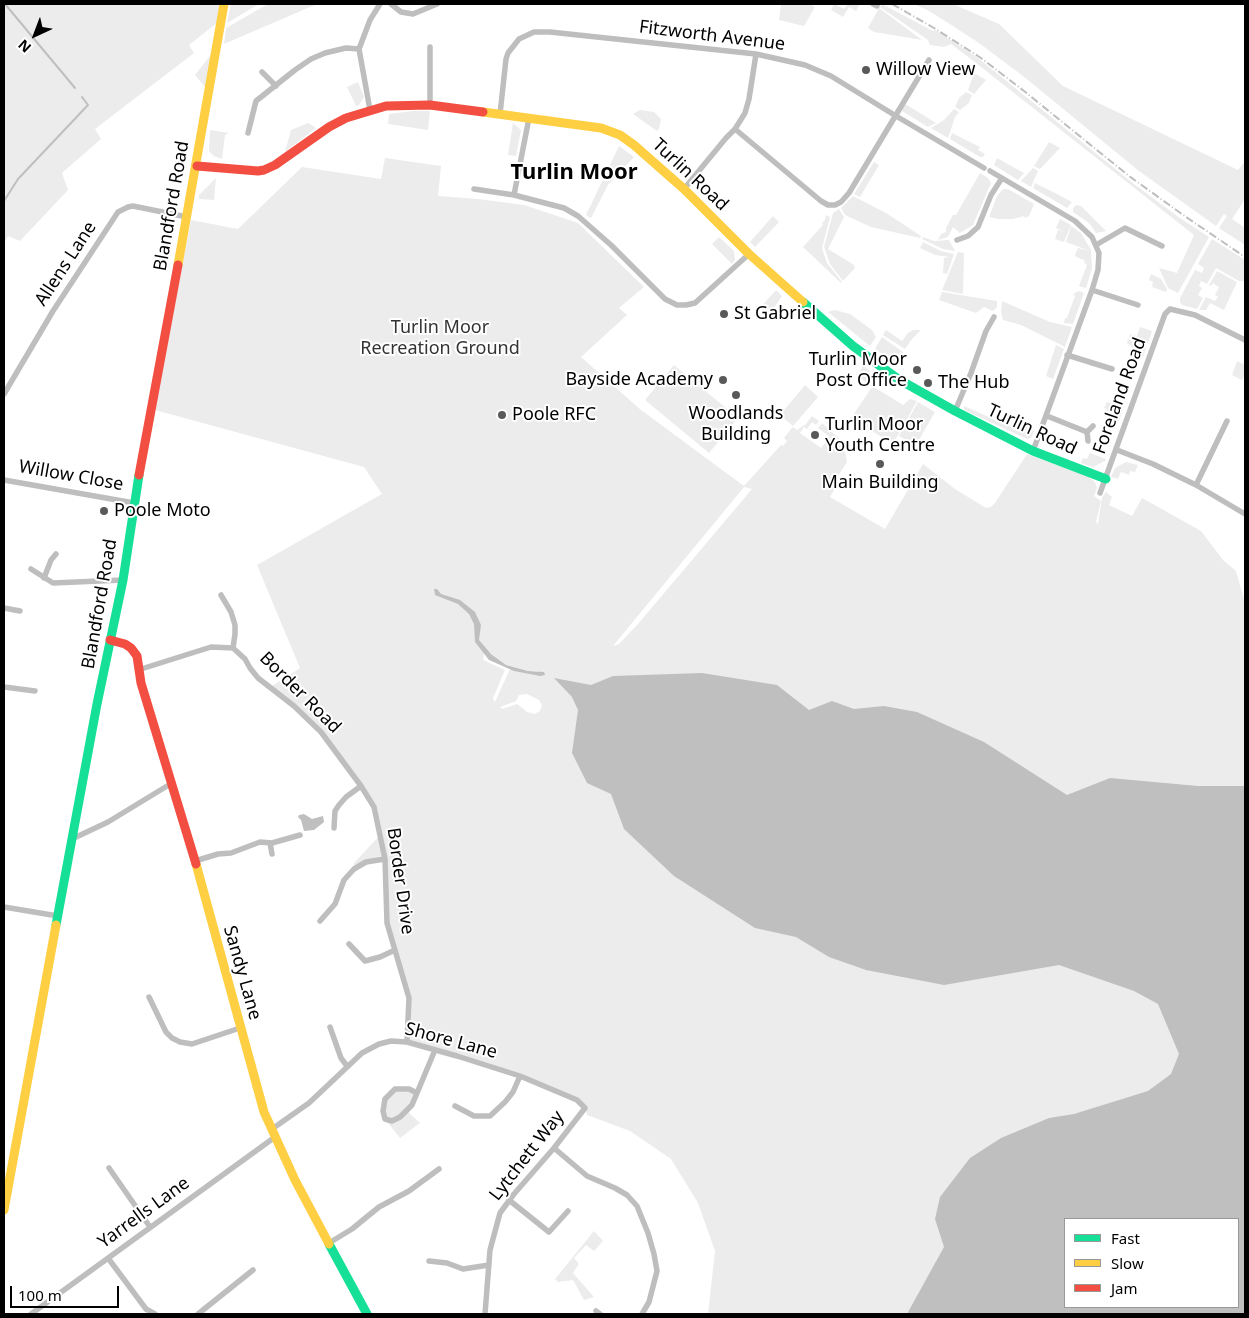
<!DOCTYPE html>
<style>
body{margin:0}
#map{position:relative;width:1249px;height:1318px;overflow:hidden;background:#fff;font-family:"Noto Sans",sans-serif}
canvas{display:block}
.frame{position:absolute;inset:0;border:5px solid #000;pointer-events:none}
.legend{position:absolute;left:1064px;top:1218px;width:175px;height:90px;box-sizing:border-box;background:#fff;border:1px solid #999;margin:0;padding:6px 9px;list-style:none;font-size:15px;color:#000}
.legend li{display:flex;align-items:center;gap:10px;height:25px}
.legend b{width:25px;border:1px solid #999}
.north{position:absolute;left:10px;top:10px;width:50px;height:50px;-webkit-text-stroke:4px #fff;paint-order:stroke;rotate:223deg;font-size:14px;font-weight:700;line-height:20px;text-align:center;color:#000}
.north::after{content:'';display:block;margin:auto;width:18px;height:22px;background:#000;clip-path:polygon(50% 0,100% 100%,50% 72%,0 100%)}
.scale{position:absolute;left:10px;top:1286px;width:109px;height:22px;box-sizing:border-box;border:2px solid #000;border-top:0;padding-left:6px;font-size:15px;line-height:18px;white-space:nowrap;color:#000;-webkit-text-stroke:4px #fff;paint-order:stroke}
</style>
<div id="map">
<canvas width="1249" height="1318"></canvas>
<div class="frame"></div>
<ul class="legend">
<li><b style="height:6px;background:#16e098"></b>Fast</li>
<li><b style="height:6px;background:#ffcf43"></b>Slow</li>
<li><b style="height:6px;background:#f24e42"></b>Jam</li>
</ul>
<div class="north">N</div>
<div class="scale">100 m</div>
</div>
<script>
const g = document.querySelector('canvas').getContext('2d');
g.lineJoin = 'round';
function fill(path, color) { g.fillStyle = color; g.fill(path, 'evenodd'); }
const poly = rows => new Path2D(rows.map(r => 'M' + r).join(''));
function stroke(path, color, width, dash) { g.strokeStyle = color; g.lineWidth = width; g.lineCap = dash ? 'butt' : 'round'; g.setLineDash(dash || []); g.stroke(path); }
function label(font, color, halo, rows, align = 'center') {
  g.font = font + ' "Noto Sans",sans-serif'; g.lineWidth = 4; g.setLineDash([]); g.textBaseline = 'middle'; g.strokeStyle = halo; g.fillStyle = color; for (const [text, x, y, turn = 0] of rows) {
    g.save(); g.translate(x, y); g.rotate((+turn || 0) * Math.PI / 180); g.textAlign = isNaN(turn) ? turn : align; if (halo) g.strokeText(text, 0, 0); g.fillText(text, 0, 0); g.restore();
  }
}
fill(poly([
 [4,4,221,4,218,22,189,45,194,53,95,129,101,139,62,173,68,190,20,241,8,236,4,243],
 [231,4,259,4,227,23],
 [268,4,317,4,224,44,226,28],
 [781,4,809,4,815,7,804,26,779,20],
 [834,4,844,9,848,4,860,4,856,11,849,7,843,17,831,10],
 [882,4,933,31,935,30,939,32,978,58,1134,184,1180,218,1209,237,1178,293,1168,288,1159,268,1177,273,1194,235,976,63,951,44,944,47,930,45,928,40,880,7],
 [914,4,953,4,999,24,1063,86,1238,170,1245,161,1245,199,1232,219,1245,228,1245,245,1219,228,1227,216,1224,214,1216,226,1139,171,1023,76,979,43,931,12],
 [879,8,910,31,922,40,874,32,868,28],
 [216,48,209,92,195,75],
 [974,73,986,80,974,94,968,90],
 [358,82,364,97,359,105,356,106,347,87],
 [966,92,972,95,969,103,960,110,955,107,959,98],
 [904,105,907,105,936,123,928,127,902,111],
 [954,109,959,112,955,117,948,138,931,128,944,120],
 [640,110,654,112,661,119,659,129,657,131,633,114],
 [412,111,430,111,428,130,388,124,389,114],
 [308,123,316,128,285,152,291,130],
 [513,123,521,130,516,156,508,155],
 [210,130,229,133,225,135,222,159,214,156,209,151],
 [952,133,980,147,978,150,985,154,983,157,980,157,950,139],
 [1049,142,1060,148,1040,169,1034,166],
 [619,146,634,157,608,185,591,218,586,215],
 [385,158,441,166,438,196,478,199,524,205,578,223,644,287,619,308,627,315,581,357,641,410,744,486,781,445,783,446,787,441,784,438,791,429,793,427,797,430,806,424,812,416,819,421,816,425,812,422,807,429,804,427,800,433,821,448,830,437,818,428,822,423,845,444,844,446,847,462,834,482,837,485,830,497,885,529,923,464,955,489,986,508,991,507,995,503,1027,454,1089,477,1095,482,1097,488,1094,496,1101,501,1096,522,1098,524,1102,498,1106,492,1112,497,1109,505,1132,516,1142,498,1201,531,1223,560,1236,571,1245,603,1245,1314,708,1314,715,1251,698,1203,671,1159,630,1131,587,1115,585,1108,577,1100,520,1076,407,1042,409,998,387,923,385,860,366,862,354,869,354,863,380,835,374,807,321,732,269,688,300,668,257,565,382,494,364,467,155,410,191,220,238,229,302,167,381,179],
 [744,487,752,489,638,624,619,644,613,646],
 [485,649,506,665,528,671,538,671,540,676,510,669,495,702,493,698,505,670,483,660],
 [527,694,539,700,542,705,540,711,535,714,527,712,517,704,502,709,500,707,516,701,519,695],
 [1065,1219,1238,1219,1238,1307,1065,1307],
 [997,158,1024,173,1018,180,994,165],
 [874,162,879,165,860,197,854,194],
 [1033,168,1038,171,1031,187,1021,181],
 [980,173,988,178,991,183,973,225,960,233,953,227,948,237,938,240,941,234,946,232,946,228,953,215,956,215],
 [216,178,214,200,199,199,199,195],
 [1035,183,1055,193,1072,202,1067,208,1033,188],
 [1003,189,1008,189,1034,204,1029,216,1025,218,1024,216,1013,219,998,219,989,217,997,196],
 [853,196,886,213,921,236,920,238,871,227,845,215,841,208],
 [1076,205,1081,206,1106,231,1096,233,1089,223,1073,212,1073,208],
 [839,209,844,217,828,249,854,265,855,268,843,281,830,264,824,247,833,213],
 [826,215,830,217,822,248,827,263,842,282,841,283,803,247,823,225,822,223,825,220],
 [773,216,779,222,755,247,750,242],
 [1060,219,1071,225,1064,242,1055,239,1058,230,1066,232,1056,228],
 [1071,226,1081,233,1091,250,1092,268,1086,288,1079,286,1087,265,1085,264,1084,260,1076,257,1075,255,1078,248,1090,251,1066,242],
 [719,237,734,251,735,260,732,264,712,244],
 [923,237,934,241,949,240,955,251,943,249,922,239],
 [1212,239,1245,260,1245,281,1239,281,1216,268,1207,284,1201,281,1199,286,1202,288,1198,295,1203,298,1197,309,1182,305,1180,302,1180,298,1195,270,1202,273,1204,268,1198,264],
 [923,242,941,251,954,254,947,274,943,273,944,258,950,257,935,255,920,248],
 [958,252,964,253,963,294,942,290],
 [1217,271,1237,282,1224,310,1210,303,1206,310,1199,310,1206,297,1215,301,1218,297,1215,295,1219,287,1213,283,1211,286,1209,285],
 [1151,274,1161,279,1167,289,1166,292,1152,287,1153,282,1149,280],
 [776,290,782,296,775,306,771,310,763,311,760,308],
 [1079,291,1084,293,1073,324,1064,323,1065,318,1067,318,1075,296,1073,294],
 [942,292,997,301,997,307,993,311,984,307,976,313,939,300],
 [1002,301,1050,322,1072,327,1065,347,1021,325,1003,320,1001,312],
 [835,310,850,314,872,330,876,337,870,346,828,312],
 [1140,327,1152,331,1148,343,1144,343,1129,338,1130,334,1137,336],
 [886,330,902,341,908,333,913,330,921,330,912,339,905,349,883,335],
 [882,337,903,352,896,363,875,349],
 [1128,339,1144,345,1146,348,1143,357,1131,352,1133,348,1127,343],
 [1056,345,1064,349,1053,379,1046,376],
 [1237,361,1245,365,1245,374,1242,380,1232,375],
 [674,365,738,418,709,453,645,400],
 [864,365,870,372,866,382,903,405,910,399,917,401,893,444,851,418,872,387,857,375],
 [805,385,818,397,793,426,780,415],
 [918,402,935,412,916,445,899,436],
 [1107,402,1121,407,1123,409,1119,421,1105,417,1107,409,1104,408],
 [964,406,1011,427,1019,425,1034,431,1031,438,1027,439,964,410],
 [1090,453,1106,459,1105,461,1093,467,1081,463,1083,458,1087,459],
 [1126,462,1138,465,1135,472,1130,471,1129,475,1121,472,1118,479,1111,477,1115,468],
 [395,1089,417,1093,407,1111,420,1123,400,1138,385,1119,385,1100],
 [594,1231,603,1241,594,1251,586,1245,574,1258,579,1264,573,1273,594,1297,584,1300,573,1280,558,1282,555,1279]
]), '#ececec');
fill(poly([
 [434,589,437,589,441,594,460,600,475,612,481,625,479,640,491,654,506,665,528,671,544,672,545,675,540,676,514,671,489,660,475,642,474,624,469,614,458,604,435,595],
 [702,673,777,685,809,710,832,701,854,709,884,706,917,712,984,742,1067,795,1110,778,1198,786,1245,786,1245,1314,907,1314,944,1247,935,1219,940,1197,970,1158,1001,1138,1049,1118,1074,1114,1148,1091,1171,1074,1179,1054,1158,1004,1134,991,1059,965,944,985,866,970,829,957,796,937,755,928,674,876,624,829,611,794,587,783,572,753,578,710,572,697,554,678,591,685,613,676],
 [1065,1219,1238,1219,1238,1307,1065,1307],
 [304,814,312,819,323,816,324,822,314,830,304,831,301,820,298,817,299,815]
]), '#bfbfbf');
stroke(poly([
 [5,4,75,88],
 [4,201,18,179,88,105,82,97]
]), '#bfbfbf', 2);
stroke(poly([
 [391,4,401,12,413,14,437,4],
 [873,4,877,6],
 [430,47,430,105],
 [262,72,276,86],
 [370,110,359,49,370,20,380,4],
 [500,114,506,59,508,53,519,39,534,32,550,32,756,54,805,65,831,76,896,116,984,168],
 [735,129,821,201,828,205,835,205,841,202,849,193,929,60],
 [248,133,256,101,295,70,311,59,325,53,346,48,359,49],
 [990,171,1075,221,1092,237,1099,253,1098,270,1092,290,1033,451],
 [474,189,514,195,564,208,578,216,611,245,665,299,677,305,686,305,695,303,749,254],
 [684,189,726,138,735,129,745,113,749,99,756,54],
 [514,195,529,118],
 [957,240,968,236,978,227,991,195,1002,178],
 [1096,245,1125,228,1162,246],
 [1092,290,1138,305],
 [1067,355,1112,369],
 [4,394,53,311,118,212,128,207,133,206,187,217],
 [955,411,971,373,986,331,994,317],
 [1047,416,1087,432,1093,426],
 [1087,432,1088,441],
 [1117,450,1153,464,1196,485,1245,514],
 [4,480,134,503],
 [1196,485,1227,421],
 [1100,493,1165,314,1170,309,1195,315,1245,340],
 [31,569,53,583,123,580],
 [44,578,51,560,56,554],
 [221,595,231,612,235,625,235,634,233,648],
 [4,608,20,611],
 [138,670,211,647,233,648,245,659,250,668,258,678,294,706,321,732,361,786,374,807,385,859,387,923,409,998,407,1042],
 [4,687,35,691],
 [334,828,335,811,339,805,346,797,361,786],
 [72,839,108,822,172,783],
 [270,843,272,854],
 [195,861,218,854,231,853,260,842,272,843,300,835],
 [4,907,58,916],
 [320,921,335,904,344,880,354,869,366,862,385,859],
 [349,944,365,961,380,957,395,950],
 [149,997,166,1032,172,1038,180,1042,192,1044,240,1028],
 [330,1027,341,1058,347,1066],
 [417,1093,409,1089,395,1089,385,1099,383,1111,385,1119,392,1121,400,1117,412,1105,435,1050],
 [455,1106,474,1116,490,1116,505,1102,513,1092,520,1076],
 [272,1129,309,1103,362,1053,379,1044,391,1041,407,1042,457,1056,520,1076,577,1100,585,1108,554,1148,514,1194,500,1213,490,1250,485,1314],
 [554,1148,587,1176,615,1188,627,1195,637,1206,648,1233,654,1254,657,1271,649,1302,642,1314],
 [109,1168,150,1227],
 [509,1200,549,1232,568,1211],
 [329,1243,352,1229,379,1207,409,1191,439,1169],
 [108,1258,146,1309,155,1314],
 [429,1261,447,1263,463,1269,489,1265],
 [596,1311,600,1314],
 [31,1314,275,1137],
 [198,1314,253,1270]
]), '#bebebe', 5.5);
stroke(poly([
 [803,302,853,346,898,379,955,411,1033,451,1106,479],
 [56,925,97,704,123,580,139,475],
 [329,1244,367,1314]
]), '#16e098', 9);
stroke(poly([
 [483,112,601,128,620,135,634,145,684,189,749,254,803,302],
 [178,265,224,4],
 [196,864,264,1112,295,1180,329,1244],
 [4,1210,56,925]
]), '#ffcf43', 9);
stroke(poly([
 [197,166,258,171,264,170,275,165,329,127,346,118,386,106,430,105,483,112],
 [139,475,178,265],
 [110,640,125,644,131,648,137,656,141,683,196,864]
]), '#f24e42', 9);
stroke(poly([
 [892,4,934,28,981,58,1024,91,1129,176,1186,217,1245,257]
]), '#bebebe', 2, [8, 2.5, 1, 2.5]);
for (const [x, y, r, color] of [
 [866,70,5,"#595959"],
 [724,314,5,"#595959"],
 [917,370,5,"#595959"],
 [723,380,5,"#595959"],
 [928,383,5,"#595959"],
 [736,395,5,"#595959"],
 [502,415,5,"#595959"],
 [815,435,5,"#595959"],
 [880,464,5,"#595959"],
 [104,511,5,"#595959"]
]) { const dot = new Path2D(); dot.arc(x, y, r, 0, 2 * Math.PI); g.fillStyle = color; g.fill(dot); stroke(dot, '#fff', 2); }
label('18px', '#000', '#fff', [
 ["Fitzworth Avenue",712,36,7],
 ["Turlin Road",690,175,43],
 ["Blandford Road",172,206,-80],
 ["Allens Lane",66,264,-57],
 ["Foreland Road",1120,396,-70],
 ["Turlin Road",1032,430,25],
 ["Willow Close",71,476,10],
 ["Blandford Road",100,604,-80],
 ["Border Road",300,693,45],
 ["Border Drive",400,881,82],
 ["Sandy Lane",242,973,74],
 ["Shore Lane",451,1041,15],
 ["Lytchett Way",527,1156,-52],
 ["Yarrells Lane",144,1213,-36]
]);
label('18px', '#000', '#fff', [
 ["Willow View",876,70],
 ["St Gabriel",734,314],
 ["Turlin Moor",907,360,"right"],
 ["Post Office",907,381,"right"],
 ["Bayside Academy",713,380,"right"],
 ["The Hub",938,383],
 ["Woodlands",736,414,"center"],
 ["Building",736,435,"center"],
 ["Poole RFC",512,415],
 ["Turlin Moor",825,425],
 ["Youth Centre",825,446],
 ["Main Building",880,483,"center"],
 ["Poole Moto",114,511]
], 'left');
label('18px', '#333', '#fff', [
 ["Turlin Moor",440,328],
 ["Recreation Ground",440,349]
]);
label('bold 22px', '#000', '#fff', [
 ["Turlin Moor",574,173]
]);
</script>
